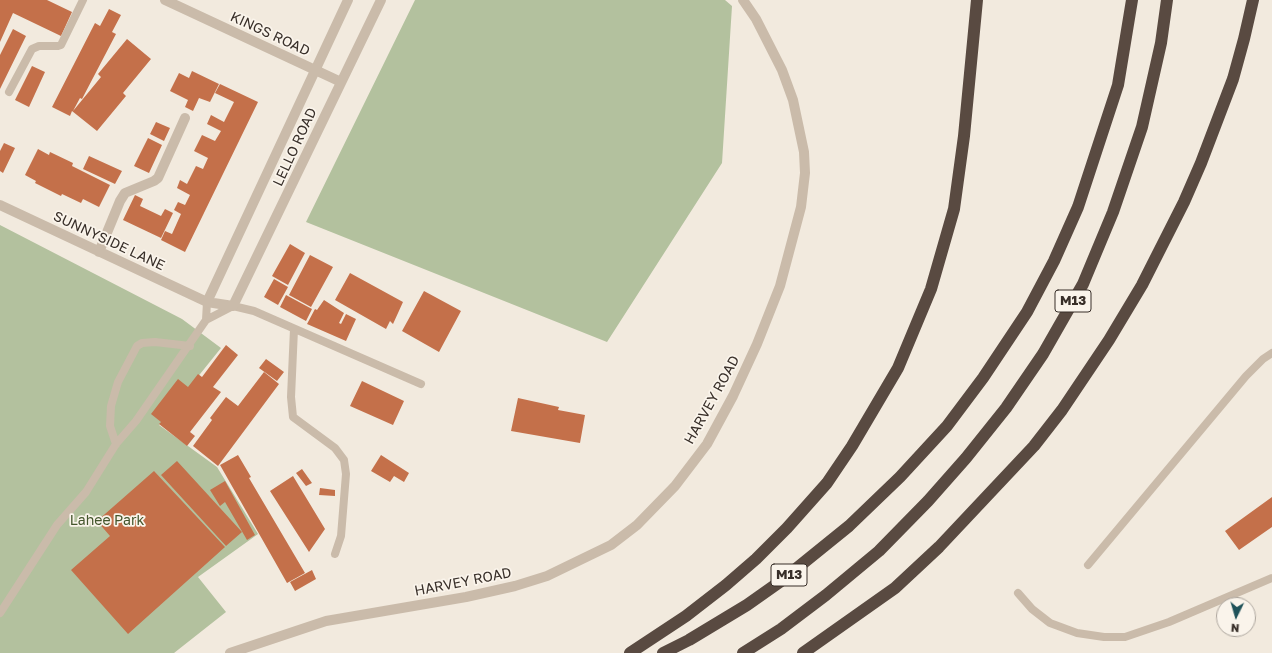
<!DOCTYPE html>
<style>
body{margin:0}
#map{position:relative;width:1272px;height:653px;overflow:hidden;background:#f2eade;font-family:"Golos Text",sans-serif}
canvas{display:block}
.north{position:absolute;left:1216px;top:597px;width:40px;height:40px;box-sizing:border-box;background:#faf4eb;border:1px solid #aca59d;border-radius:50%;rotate:185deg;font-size:11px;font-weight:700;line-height:16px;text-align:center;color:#382f29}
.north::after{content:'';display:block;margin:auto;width:14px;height:18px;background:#1f5259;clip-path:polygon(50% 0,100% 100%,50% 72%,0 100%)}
</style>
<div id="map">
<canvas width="1272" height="653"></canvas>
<div class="north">N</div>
</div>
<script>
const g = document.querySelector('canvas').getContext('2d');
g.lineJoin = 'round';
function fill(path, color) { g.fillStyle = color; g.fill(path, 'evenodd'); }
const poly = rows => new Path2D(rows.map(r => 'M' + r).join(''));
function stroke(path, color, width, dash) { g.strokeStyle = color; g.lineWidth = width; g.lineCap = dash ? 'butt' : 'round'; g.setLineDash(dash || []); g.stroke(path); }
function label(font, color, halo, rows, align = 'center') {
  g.font = font + ' "Golos Text",sans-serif'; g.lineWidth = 3.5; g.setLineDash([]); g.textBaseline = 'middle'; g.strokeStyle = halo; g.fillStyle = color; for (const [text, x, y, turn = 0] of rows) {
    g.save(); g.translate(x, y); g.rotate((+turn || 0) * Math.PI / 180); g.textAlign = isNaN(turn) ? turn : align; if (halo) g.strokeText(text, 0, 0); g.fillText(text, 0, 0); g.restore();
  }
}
fill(poly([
 [415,0,725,0,732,6,722,163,607,342,306,222],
 [0,225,182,319,221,348,159,425,217,467,258,534,198,577,226,612,174,653,0,653]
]), '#b3c19e');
fill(poly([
 [0,0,47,0,72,12,61,36,13,13,0,42],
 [109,9,121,15,112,32,116,34,82,99,80,98,73,111,101,77,98,74,127,39,151,59,123,93,126,96,97,131,72,111,70,116,52,107,95,23,100,26],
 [13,29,26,36,0,89,0,55],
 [32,66,45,72,29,107,15,100],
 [192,71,219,84,210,102,199,98,193,111,185,107,188,100,170,91,179,73,189,78],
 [220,84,258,102,185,252,161,240,165,231,172,234,181,214,174,210,178,202,185,205,190,195,177,188,180,180,187,184,196,166,203,169,208,158,194,151,202,135,215,141,221,131,207,124,211,115,224,122,234,102,215,93],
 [156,122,170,128,164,141,150,134],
 [148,138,162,145,149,173,134,166],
 [4,143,15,148,3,173,0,171,0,151],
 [38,149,49,155,50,152,73,163,72,166,110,185,99,207,83,199,81,203,62,194,61,196,35,183,36,181,25,175],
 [89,156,122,171,115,184,83,169],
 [135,195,143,199,140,206,161,216,165,209,173,213,161,238,123,220],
 [290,244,305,253,288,285,272,276],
 [310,255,333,267,311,307,289,295],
 [350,273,403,302,393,324,390,321,386,329,335,300],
 [274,279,288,287,278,305,264,297],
 [424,291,461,311,439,352,402,331],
 [286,295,312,309,306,321,280,307],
 [324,300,344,313,339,323,341,324,346,314,356,319,346,341,307,324,315,309,317,310],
 [226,345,238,355,213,387,221,392,190,432,195,436,187,446,159,424,161,422,151,414,178,379,188,387,198,374,202,377],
 [266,359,284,372,277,381,259,368],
 [264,372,279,384,218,466,193,446,212,420,210,418,226,397,238,406],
 [362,381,404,401,393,425,350,406],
 [518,398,559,407,558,410,585,415,580,443,511,431],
 [238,455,251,477,249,478,305,573,287,583,220,465],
 [381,455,409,473,404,482,394,476,390,482,371,471],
 [177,461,242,532,226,546,161,475],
 [302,469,312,483,306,486,296,473],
 [154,471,225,547,128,634,71,570,110,536,97,521],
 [293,476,325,529,309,552,270,491],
 [225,481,255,535,247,540,225,502,220,506,210,490],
 [320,488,335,490,335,496,319,495],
 [1272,497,1272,527,1239,550,1225,531],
 [312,570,316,579,295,591,290,582]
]), '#c4704a');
stroke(poly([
 [9,92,32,49,39,46,58,46,61,45,83,0],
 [206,320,207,302],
 [294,329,291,397,293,417,335,448,344,460,346,474,341,536,335,554],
 [116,444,110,426,111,406,118,382,137,346,142,343,155,342,190,346],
 [1088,565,1246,376,1263,359,1272,353],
 [1018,593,1032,609,1050,623,1077,633,1104,637,1125,637,1169,622,1272,578],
 [0,613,57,525,86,492,116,444,136,421,206,320,233,306,254,311,421,384]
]), '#cabbaa', 8);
stroke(poly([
 [165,0,341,82],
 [0,205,207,302,233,306,381,0],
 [99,252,120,201,125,193,154,181,158,178,185,118],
 [207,302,348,0],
 [230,653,326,621,466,597,515,586,547,576,611,545,637,525,675,486,707,444,733,396,757,344,780,286,801,207,805,173,804,152,793,100,782,70,756,19,743,0]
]), '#cabbaa', 10);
stroke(poly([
 [630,653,686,616,726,585,756,559,787,528,827,483,852,446,898,368,931,289,954,209,964,136,977,0],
 [663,653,689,640,747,605,781,581,849,526,900,477,947,426,983,378,1027,312,1054,261,1078,207,1118,85,1132,0],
 [743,653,781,629,826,595,879,551,928,501,966,458,1006,408,1043,354,1083,284,1113,212,1142,127,1161,43,1167,0],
 [803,653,895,588,939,547,1034,446,1062,410,1109,340,1142,285,1184,202,1201,163,1233,79,1244,39,1253,0]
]), '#594a41', 12);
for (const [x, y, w] of [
 [1073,301,36],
 [789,575,36]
]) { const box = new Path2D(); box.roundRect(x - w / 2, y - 11, w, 22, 3); g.fillStyle = '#faf4eb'; g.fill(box); stroke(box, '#382f29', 1); }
label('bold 13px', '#382f29', null, [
 ["M13",1073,301],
 ["M13",789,575]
]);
label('14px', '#382f29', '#faf4eb', [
 ["KINGS ROAD",270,34,25],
 ["LELLO ROAD",295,147,-65],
 ["SUNNYSIDE LANE",109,241,25],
 ["HARVEY ROAD",712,400,-61],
 ["HARVEY ROAD",463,582,-11]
]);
label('14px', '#44562d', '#faf4eb', [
 ["Lahee Park",107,521]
]);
</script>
